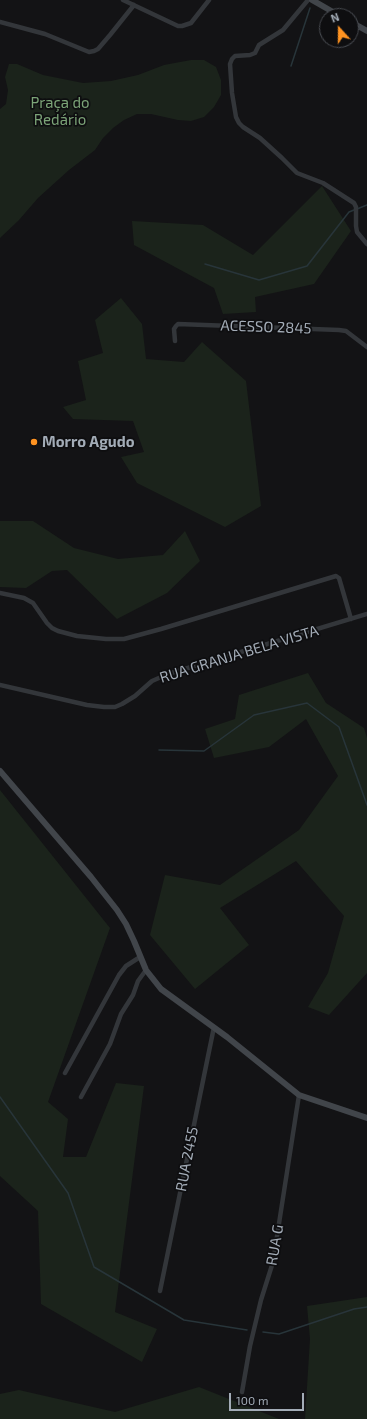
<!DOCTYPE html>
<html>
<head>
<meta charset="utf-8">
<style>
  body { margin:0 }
  #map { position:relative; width:367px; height:1419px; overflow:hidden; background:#131315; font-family:"Exo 2",sans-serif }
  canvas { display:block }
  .north { position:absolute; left:319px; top:8px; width:40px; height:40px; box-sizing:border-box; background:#0e0e10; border:1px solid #4a4d53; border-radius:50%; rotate:339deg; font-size:11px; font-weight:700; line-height:16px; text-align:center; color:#a3acb7 }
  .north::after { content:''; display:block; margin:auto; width:14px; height:18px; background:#ff9321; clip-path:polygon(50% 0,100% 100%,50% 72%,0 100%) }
  .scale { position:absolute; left:229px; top:1393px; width:75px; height:18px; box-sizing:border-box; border:2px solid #a3acb7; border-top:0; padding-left:5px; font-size:12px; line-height:14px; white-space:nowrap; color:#a3acb7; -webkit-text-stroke:3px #0e0e10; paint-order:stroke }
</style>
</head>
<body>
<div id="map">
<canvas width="367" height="1419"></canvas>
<div class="north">N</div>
<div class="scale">100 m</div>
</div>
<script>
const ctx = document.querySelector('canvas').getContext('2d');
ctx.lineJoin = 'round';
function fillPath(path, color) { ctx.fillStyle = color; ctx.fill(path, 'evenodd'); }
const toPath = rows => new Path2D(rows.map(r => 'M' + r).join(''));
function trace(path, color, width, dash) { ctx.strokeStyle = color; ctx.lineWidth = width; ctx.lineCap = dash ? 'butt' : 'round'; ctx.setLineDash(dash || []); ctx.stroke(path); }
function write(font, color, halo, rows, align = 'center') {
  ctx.font = font + ' "Exo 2",sans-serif'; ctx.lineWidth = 3.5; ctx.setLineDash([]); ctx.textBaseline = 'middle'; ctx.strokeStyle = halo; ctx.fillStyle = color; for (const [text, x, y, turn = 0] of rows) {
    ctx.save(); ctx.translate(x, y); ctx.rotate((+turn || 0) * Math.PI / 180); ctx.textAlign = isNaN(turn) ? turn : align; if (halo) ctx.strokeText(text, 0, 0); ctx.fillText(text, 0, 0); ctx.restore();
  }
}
fillPath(toPath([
  [191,60,204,60,216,67,221,80,221,95,214,107,204,117,191,121,178,120,151,114,137,114,124,120,113,128,103,138,95,150,69,170,38,198,19,220,0,238,0,109,6,104,8,90,5,77,9,64,17,64,43,75,83,83,111,81,138,75,164,65],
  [322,186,351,231,314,284,255,297,256,312,223,314,214,288,134,245,132,221,203,225,253,255],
  [121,298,142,324,146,359,184,362,202,342,246,381,261,506,225,527,137,483,121,457,144,452,133,421,73,419,63,407,86,400,78,361,103,353,95,320],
  [0,521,33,521,74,548,118,559,163,555,185,531,200,561,167,593,117,619,67,570,52,571,26,588,0,587],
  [308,673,326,703,364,728,367,738,367,973,329,1015,308,1007,328,973,344,916,296,861,220,908,249,945,195,989,150,935,165,875,220,885,299,830,338,776,306,719,269,747,214,758,205,729,235,719,239,695],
  [0,790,110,928,48,1102,68,1119,63,1157,86,1157,116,1083,144,1086,115,1312,157,1329,142,1362,41,1304,38,1211,0,1176],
  [367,1297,367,1419,305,1419,310,1339,307,1306],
  [199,1387,279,1419,0,1419,0,1394,19,1390,115,1412]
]), '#1b231b');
trace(toPath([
  [291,66,310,8],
  [357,209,367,205],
  [205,264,259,280,307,266,349,212,354,210],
  [159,750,204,751,254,715,307,703,339,727,367,805],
  [0,1097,68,1193,94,1267,184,1320,247,1330],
  [263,1332,279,1334,354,1309,367,1307]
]), '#28353a', 1.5);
trace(toPath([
  [123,0,178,26,182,26,191,23,209,0],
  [308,0,283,30,259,45,255,53,250,55,235,56,232,59,230,64,232,93,236,117,239,123,243,127,260,138,282,158,297,173,323,183,354,203,356,207,356,226,357,232,367,244],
  [0,22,45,34,89,52,94,51,98,49,110,35,134,5],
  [175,341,174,329,176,326,178,324,339,330,346,331,367,347],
  [0,593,24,598,33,603,47,623,52,628,58,631,77,636,106,639,124,639,161,629,336,576,339,578,351,619],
  [0,685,87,705,104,707,115,707,122,704,135,696,152,681,168,674,367,614],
  [65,1073,119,975,126,966,140,957],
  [81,1097,110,1044,121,1014,133,995,138,981,146,970],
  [160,1291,214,1027],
  [242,1392,250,1346,261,1300,273,1262,299,1095]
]), '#33363a', 4.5);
trace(toPath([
  [312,0,340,16],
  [351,22,367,31],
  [0,771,91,877,117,910,126,924,134,941,146,970,161,989,227,1037,299,1095,367,1118]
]), '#41454a', 6);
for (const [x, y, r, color] of [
  [34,442,4,"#ff9321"]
]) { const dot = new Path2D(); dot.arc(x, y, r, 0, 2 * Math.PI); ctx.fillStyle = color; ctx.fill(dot); trace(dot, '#0e0e10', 1.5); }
write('15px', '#7ca478', '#0e0e10', [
  ["Praça do",60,103],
  ["Redário",60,120]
]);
write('15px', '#a3acb7', '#0e0e10', [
  ["ACESSO 2845",266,327,2],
  ["RUA GRANJA BELA VISTA",239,654,-17],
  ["RUA 2455",187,1159,-79],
  ["RUA G",275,1245,-80]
]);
write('bold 15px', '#a3acb7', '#0e0e10', [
  ["Morro Agudo",42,442]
], 'left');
</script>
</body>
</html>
